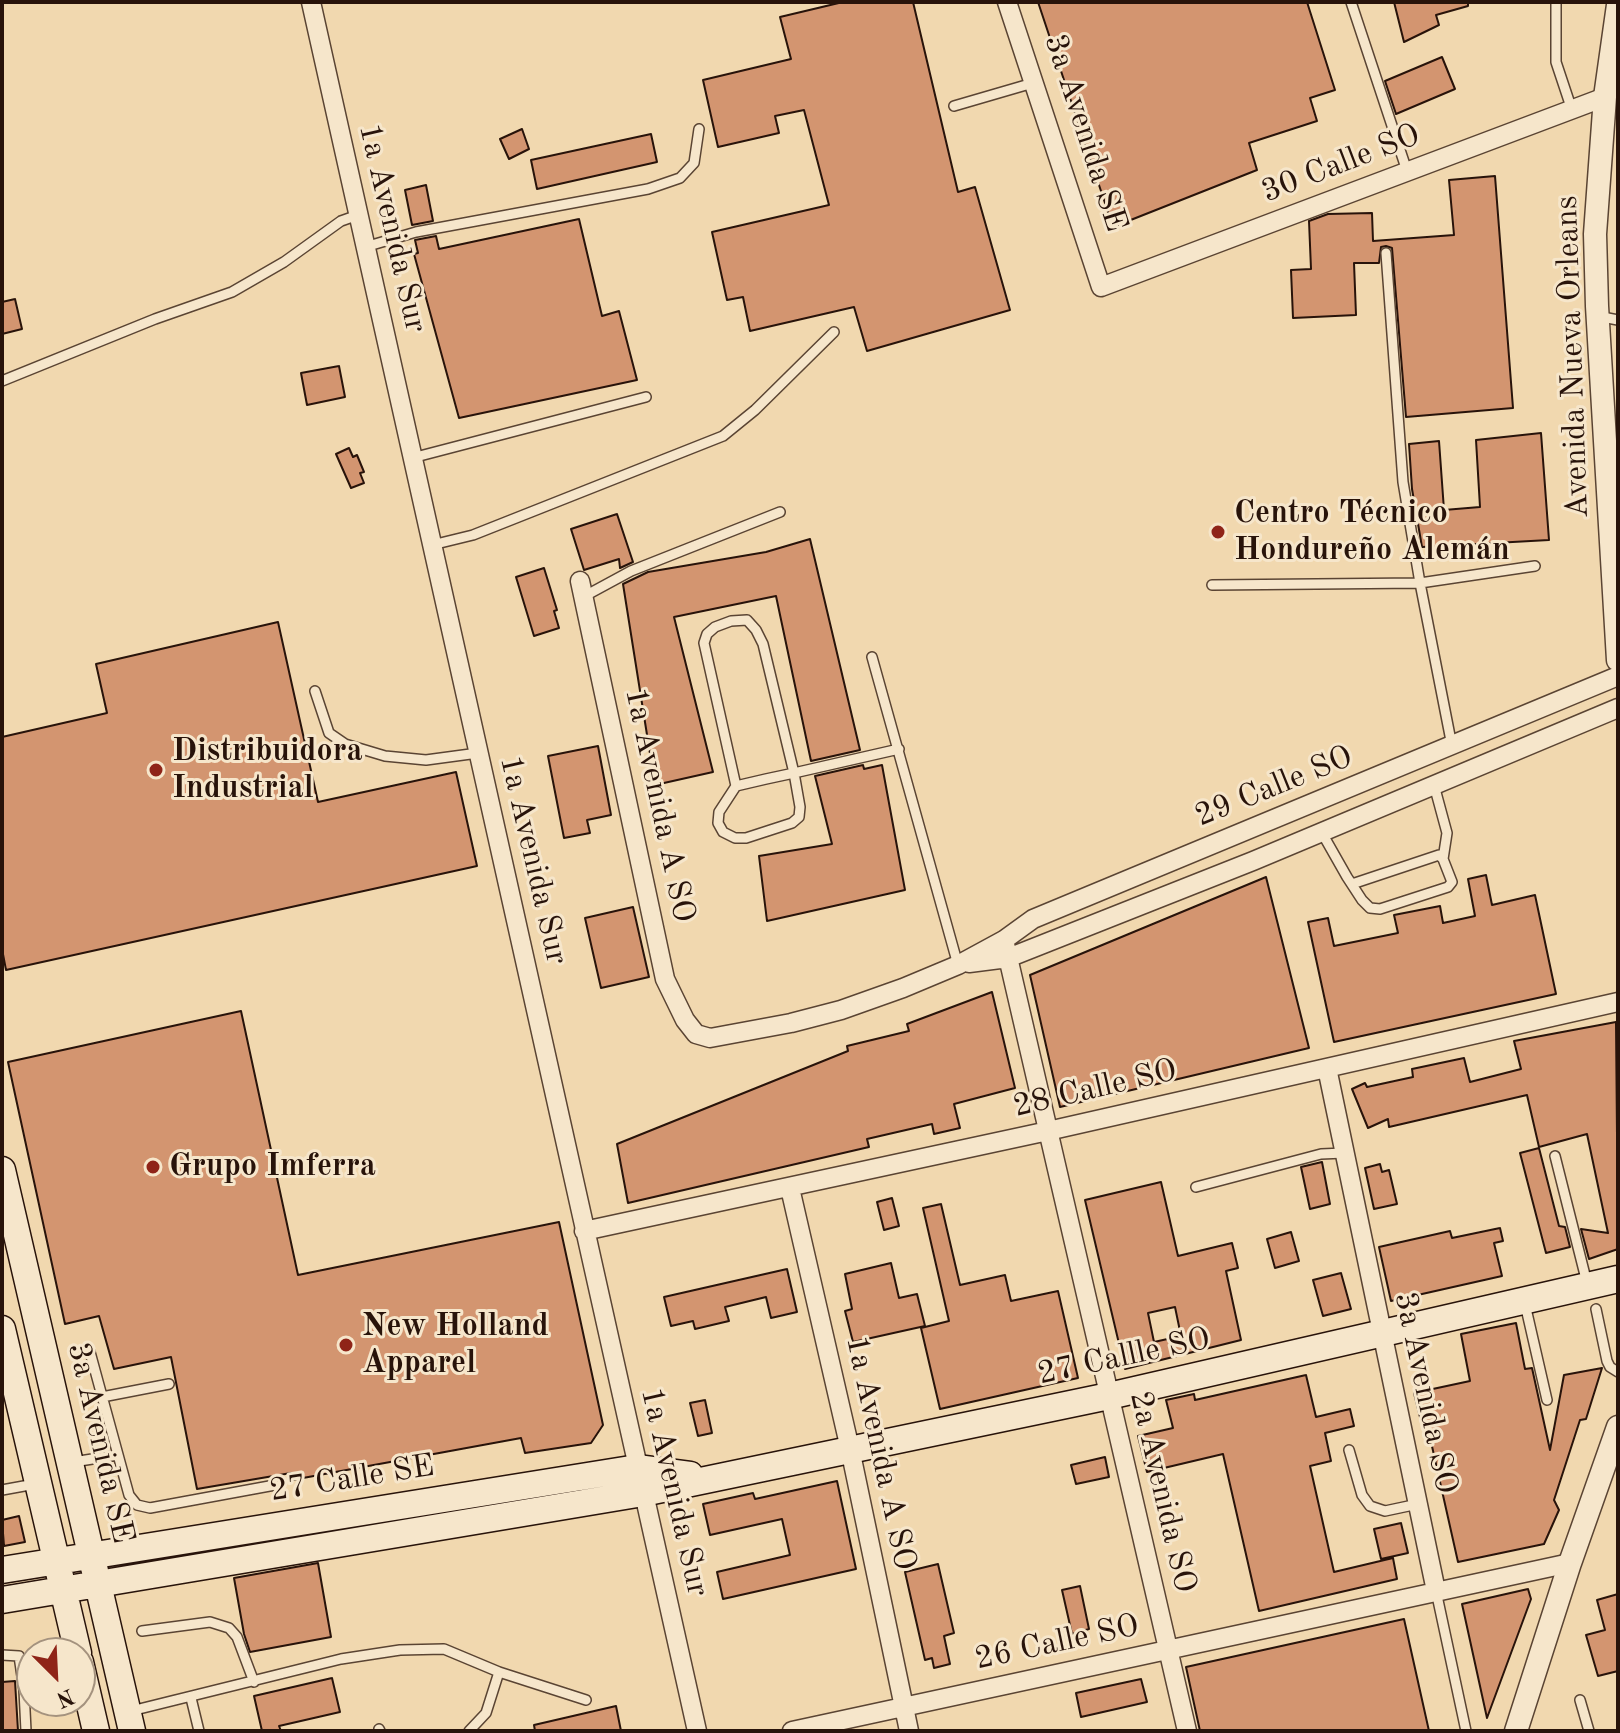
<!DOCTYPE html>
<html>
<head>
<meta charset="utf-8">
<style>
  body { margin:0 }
  #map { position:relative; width:1620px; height:1733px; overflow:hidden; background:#f1d8af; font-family:"Old Standard TT",serif }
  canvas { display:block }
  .frame { position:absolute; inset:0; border:4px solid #28130a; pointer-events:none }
  .north { position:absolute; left:16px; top:1637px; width:80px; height:80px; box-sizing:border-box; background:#f6e6cb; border:2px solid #a4927e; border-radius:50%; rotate:156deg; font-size:22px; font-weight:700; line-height:32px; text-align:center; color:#28130a }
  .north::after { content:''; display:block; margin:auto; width:28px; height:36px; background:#8f2418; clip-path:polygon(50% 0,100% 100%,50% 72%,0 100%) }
</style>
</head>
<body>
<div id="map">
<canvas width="1620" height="1733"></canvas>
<div class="frame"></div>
<div class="north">N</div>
</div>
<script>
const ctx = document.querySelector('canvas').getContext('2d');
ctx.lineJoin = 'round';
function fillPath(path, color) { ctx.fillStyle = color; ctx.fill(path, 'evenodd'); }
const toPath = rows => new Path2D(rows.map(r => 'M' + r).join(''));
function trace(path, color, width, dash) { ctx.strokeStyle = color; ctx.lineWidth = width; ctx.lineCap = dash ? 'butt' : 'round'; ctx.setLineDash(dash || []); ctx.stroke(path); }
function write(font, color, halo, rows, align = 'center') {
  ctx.font = font + ' "Old Standard TT",serif'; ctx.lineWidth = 6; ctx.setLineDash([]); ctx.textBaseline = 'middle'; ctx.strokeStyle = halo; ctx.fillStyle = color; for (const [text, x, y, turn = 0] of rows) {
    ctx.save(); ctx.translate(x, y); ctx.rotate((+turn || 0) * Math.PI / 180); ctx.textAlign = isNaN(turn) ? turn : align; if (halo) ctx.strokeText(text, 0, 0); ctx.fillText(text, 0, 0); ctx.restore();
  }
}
const building = toPath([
  [843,2,913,2,958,192,975,187,1010,310,867,351,854,307,750,331,743,297,727,300,712,232,829,205,804,110,775,116,779,133,718,147,703,80,791,59,780,17,843,2],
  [1038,2,1307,2,1335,90,1310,98,1317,121,1249,143,1257,170,1113,227,1038,2],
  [1394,2,1468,2,1468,6,1436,15,1439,25,1404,42,1394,2],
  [1442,57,1455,89,1396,114,1385,81,1442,57],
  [522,129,529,149,509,159,500,139,522,129],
  [651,134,657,162,537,189,531,160,651,134],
  [1495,176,1513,408,1406,417,1392,248,1386,246,1381,247,1379,263,1354,263,1356,315,1293,318,1291,270,1311,269,1309,221,1328,214,1372,213,1373,241,1454,235,1449,180,1495,176],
  [426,185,433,221,412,225,405,190,426,185],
  [579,219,602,316,619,311,637,380,459,418,414,254,418,253,415,240,436,236,439,249,579,219],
  [15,299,22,329,2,334,2,302,15,299],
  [339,366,345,397,307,405,301,373,339,366],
  [1541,433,1549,540,1422,547,1412,489,1409,444,1439,441,1444,510,1480,507,1476,440,1541,433],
  [349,448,353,457,357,455,364,472,360,473,364,483,351,488,336,454,349,448],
  [617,514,633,562,620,568,619,559,584,570,571,529,617,514],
  [810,539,860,750,811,761,776,596,674,617,713,772,655,785,623,584,648,572,766,552,810,539],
  [544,568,557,610,554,611,559,628,534,636,516,577,544,568],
  [278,622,318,802,456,772,477,866,6,970,2,949,2,737,107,713,96,664,278,622],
  [598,746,611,815,587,820,590,833,564,838,548,756,598,746],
  [863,765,864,769,882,765,905,890,767,921,759,856,832,844,815,776,863,765],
  [1486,875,1492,905,1535,895,1556,994,1334,1042,1308,922,1328,918,1334,946,1398,933,1394,915,1440,906,1443,923,1475,916,1468,879,1486,875],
  [1266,877,1309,1048,1060,1107,1030,975,1266,877],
  [633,907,649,977,601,988,585,918,633,907],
  [992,992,1015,1088,954,1104,960,1128,934,1134,932,1124,867,1139,869,1147,628,1203,617,1144,848,1051,847,1046,909,1031,907,1024,992,992],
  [241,1011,298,1275,559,1222,603,1425,591,1443,525,1453,521,1438,292,1480,291,1473,197,1489,171,1357,114,1369,99,1316,65,1324,8,1062,241,1011],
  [1616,1022,1618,1249,1589,1259,1581,1229,1608,1233,1587,1134,1539,1147,1527,1095,1389,1127,1388,1119,1368,1128,1352,1089,1365,1083,1367,1087,1413,1077,1412,1069,1464,1058,1470,1082,1521,1069,1514,1041,1616,1022],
  [1539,1148,1559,1226,1565,1227,1570,1247,1546,1253,1520,1153,1539,1148],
  [1322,1162,1330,1204,1310,1209,1301,1167,1322,1162],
  [1380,1164,1382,1172,1389,1170,1397,1204,1374,1209,1365,1168,1380,1164],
  [1161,1182,1178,1256,1232,1243,1238,1268,1226,1271,1241,1340,1125,1369,1085,1200,1161,1182],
  [1175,1307,1181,1336,1154,1342,1148,1313,1175,1307],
  [892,1198,899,1226,884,1230,877,1202,892,1198],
  [941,1204,960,1285,1005,1275,1011,1301,1058,1291,1078,1378,940,1409,921,1328,949,1321,923,1208,941,1204],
  [1500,1228,1503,1241,1494,1243,1502,1276,1391,1301,1379,1247,1450,1231,1452,1238,1500,1228],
  [1291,1232,1299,1261,1275,1268,1267,1239,1291,1232],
  [891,1263,899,1298,917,1294,925,1326,853,1342,845,1311,852,1309,845,1274,891,1263],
  [787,1269,797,1312,771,1318,766,1297,725,1307,729,1321,695,1329,693,1321,671,1326,664,1297,787,1269],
  [1341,1273,1351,1309,1323,1316,1313,1280,1341,1273],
  [1516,1323,1525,1369,1532,1368,1550,1450,1564,1375,1602,1368,1586,1419,1580,1420,1554,1500,1559,1510,1544,1544,1458,1562,1427,1424,1422,1425,1414,1393,1470,1381,1461,1334,1516,1323],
  [1306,1375,1316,1417,1350,1409,1354,1426,1325,1433,1331,1461,1310,1466,1334,1572,1393,1558,1397,1579,1259,1611,1223,1454,1147,1472,1138,1436,1173,1428,1166,1400,1194,1394,1195,1400,1306,1375],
  [705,1400,712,1433,698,1436,690,1403,705,1400],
  [1105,1457,1109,1477,1076,1484,1071,1465,1105,1457],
  [837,1481,856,1569,723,1599,717,1572,790,1555,782,1519,710,1535,703,1504,753,1493,755,1499,837,1481],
  [19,1516,25,1542,4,1546,2,1520,19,1516],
  [1401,1523,1408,1553,1381,1559,1374,1529,1401,1523],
  [318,1563,331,1637,250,1652,244,1634,234,1578,318,1563],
  [938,1564,954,1633,944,1636,950,1664,934,1668,932,1658,925,1660,905,1572,938,1564],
  [1080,1586,1089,1629,1072,1634,1062,1590,1080,1586],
  [1528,1589,1531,1599,1487,1718,1462,1604,1528,1589],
  [1618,1594,1618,1671,1598,1676,1586,1635,1605,1630,1597,1600,1618,1594],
  [1404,1619,1429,1731,1200,1731,1186,1667,1404,1619],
  [332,1678,340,1712,279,1726,281,1731,262,1731,254,1696,332,1678],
  [1141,1679,1147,1702,1081,1717,1076,1693,1141,1679],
  [15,1681,18,1731,2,1731,2,1682,15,1681],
  [616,1706,621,1731,535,1731,534,1725,616,1706]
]);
fillPath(building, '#d39570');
trace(building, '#28130a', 2);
const service = toPath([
  [1351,2,1407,171],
  [1556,2,1556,62,1572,110],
  [954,106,1033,83],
  [365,247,416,232,648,189,680,178,694,163,699,129],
  [1597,316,1618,320],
  [2,381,155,319,232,292,284,262,341,221,358,215],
  [412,458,646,397],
  [432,545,473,535,723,436,755,410,834,332],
  [1212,585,1420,583,1403,482,1386,253],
  [583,597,631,571,780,512],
  [872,657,958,965],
  [315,691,329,733,345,744,385,756,426,760,478,753],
  [1452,746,1420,583,1535,566],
  [1434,785,1447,833,1443,859],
  [736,786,704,643,707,634,715,627,731,621,747,620,756,630,763,644,794,773,800,807,799,817,792,823,746,838,735,838,723,832,718,823,719,812,736,786,766,779,794,773,899,749],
  [1322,833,1347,877,1362,900,1370,908,1380,909,1448,887,1452,882,1443,859,1439,855,1352,884],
  [1555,1156,1587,1283],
  [1196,1187,1321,1154,1344,1153],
  [1525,1304,1547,1400],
  [1596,1309,1607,1361,1610,1367,1618,1372],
  [90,1352,129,1495,137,1505,150,1508,275,1485],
  [102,1397,169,1384],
  [1349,1450,1362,1495,1370,1506,1385,1511,1418,1504],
  [73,1462,118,1455],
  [2,1490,35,1484],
  [1436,1591,1466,1731],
  [142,1631,210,1622,229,1628,237,1637,254,1682],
  [2,1655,19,1656,24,1690,32,1690],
  [24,1690,26,1731],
  [191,1698,199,1731],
  [1580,1700,1589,1731],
  [131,1711,341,1659,400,1650,444,1649,499,1672,586,1700],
  [379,1729,380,1731],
  [469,1731,486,1713,499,1672]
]);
const minor = toPath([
  [311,2,697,1731],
  [1007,2,1101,287,1605,97],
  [580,581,665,979,685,1020,696,1034,710,1038,791,1023,841,1010,903,988,958,965,1004,940,1033,919,1618,676],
  [1004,940,1187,1731],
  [969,963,1008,958,1253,861,1618,708],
  [1327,1068,1436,1591],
  [790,1188,850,1449,909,1731],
  [584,1231,1048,1131,1618,1002],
  [792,1731,1570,1563]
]);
const tertiary = toPath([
  [1618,5,1605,97,1595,234,1597,306,1618,660],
  [1516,1731,1570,1563,1618,1427]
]);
const secondary = toPath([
  [2,1170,132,1731],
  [2,1329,78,1653],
  [2,1570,637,1468,690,1475],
  [2,1600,643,1493,1109,1396,1618,1279],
  [80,1662,96,1731]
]);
trace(service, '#5a4433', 12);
trace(minor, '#5a4433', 21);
trace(tertiary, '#5a4433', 25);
trace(secondary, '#28130a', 29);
trace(service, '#f6e6cb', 9);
trace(minor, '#f6e6cb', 18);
trace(tertiary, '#f6e6cb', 22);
trace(secondary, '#f6e6cb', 26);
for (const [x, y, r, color] of [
  [1218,532,8,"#8f2418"],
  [156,770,8,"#8f2418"],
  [153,1167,8,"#8f2418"],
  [346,1345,8,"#8f2418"]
]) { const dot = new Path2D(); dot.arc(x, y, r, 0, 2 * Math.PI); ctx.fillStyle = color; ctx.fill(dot); trace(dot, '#f6e6cb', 3); }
write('32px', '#28130a', '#f6e6cb', [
  ["3a Avenida SE",1085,133,72],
  ["30 Calle SO",1341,164,-21],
  ["1a Avenida Sur",392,228,77],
  ["Avenida Nueva Orleans",1573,357,-92],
  ["29 Calle SO",1274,787,-22],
  ["1a Avenida A SO",659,805,78],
  ["1a Avenida Sur",533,860,77],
  ["28 Calle SO",1095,1089,-13],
  ["27 Callle SO",1124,1357,-12],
  ["3a Avenida SO",1425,1393,78],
  ["3a Avenida SE",100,1443,77],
  ["1a Avenida A SO",880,1453,78],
  ["27 Calle SE",352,1479,-9],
  ["1a Avenida Sur",674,1492,77],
  ["2a Avenida SO",1162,1492,77],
  ["26 Calle SO",1057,1643,-12]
]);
write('bold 32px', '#28130a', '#f6e6cb', [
  ["Centro Técnico",1234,514],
  ["Hondureño Alemán",1234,551],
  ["Distribuidora",172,752],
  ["Industrial",172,789],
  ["Grupo Imferra",169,1167],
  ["New Holland",362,1327],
  ["Apparel",362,1364]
], 'left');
</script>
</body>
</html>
